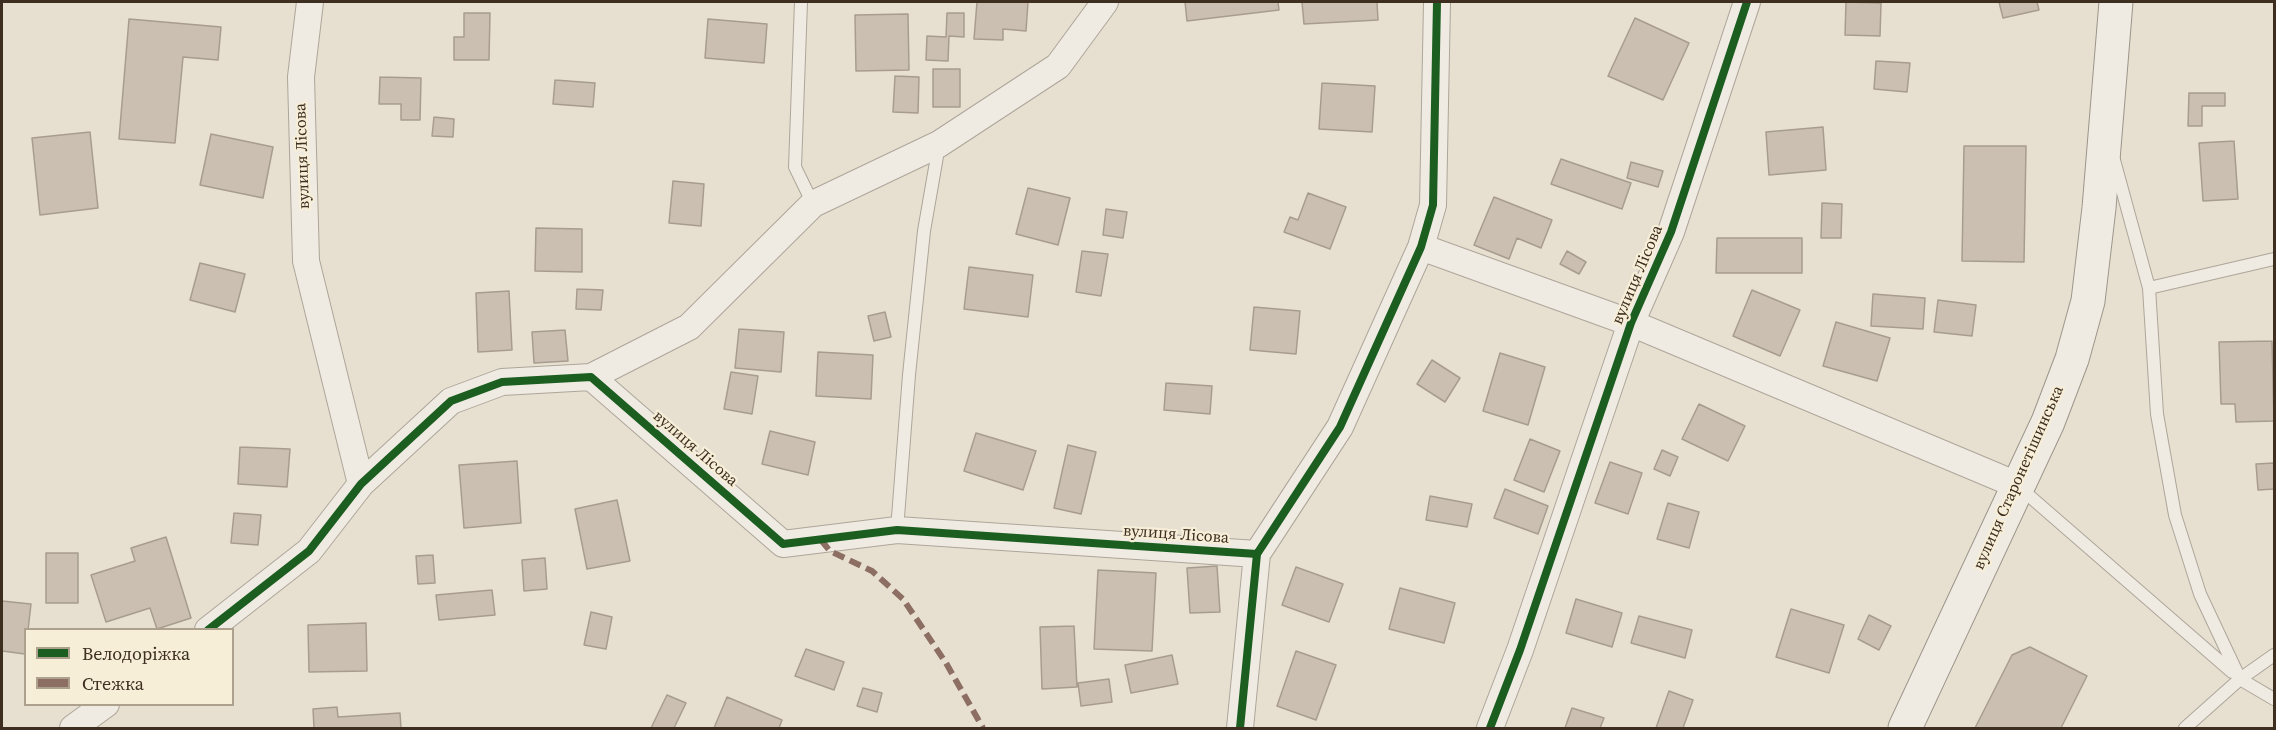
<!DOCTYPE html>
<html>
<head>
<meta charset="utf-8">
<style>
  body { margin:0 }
  #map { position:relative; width:2276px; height:730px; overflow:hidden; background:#e7e0d1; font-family:"Source Serif 4",serif }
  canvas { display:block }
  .frame { position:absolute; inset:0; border:3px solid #3d2e20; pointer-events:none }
  .legend { position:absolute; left:24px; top:628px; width:210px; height:78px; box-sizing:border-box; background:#f7eed8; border:2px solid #ada18e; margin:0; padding:8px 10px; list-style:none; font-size:18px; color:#3d2e20 }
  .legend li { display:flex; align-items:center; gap:12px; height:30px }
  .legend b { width:30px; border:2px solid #ada18e }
</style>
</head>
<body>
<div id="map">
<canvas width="2276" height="730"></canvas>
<div class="frame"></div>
<ul class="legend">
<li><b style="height:8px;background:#1b5e20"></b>Велодоріжка</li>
<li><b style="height:8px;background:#8d6e63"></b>Стежка</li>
</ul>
</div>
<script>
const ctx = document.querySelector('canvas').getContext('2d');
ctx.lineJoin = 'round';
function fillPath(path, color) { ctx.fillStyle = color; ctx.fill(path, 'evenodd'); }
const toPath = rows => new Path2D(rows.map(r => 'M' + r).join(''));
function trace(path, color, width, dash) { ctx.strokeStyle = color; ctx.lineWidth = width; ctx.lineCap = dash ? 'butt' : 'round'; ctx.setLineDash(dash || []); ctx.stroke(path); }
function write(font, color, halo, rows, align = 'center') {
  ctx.font = font + ' "Source Serif 4",serif'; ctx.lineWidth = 4.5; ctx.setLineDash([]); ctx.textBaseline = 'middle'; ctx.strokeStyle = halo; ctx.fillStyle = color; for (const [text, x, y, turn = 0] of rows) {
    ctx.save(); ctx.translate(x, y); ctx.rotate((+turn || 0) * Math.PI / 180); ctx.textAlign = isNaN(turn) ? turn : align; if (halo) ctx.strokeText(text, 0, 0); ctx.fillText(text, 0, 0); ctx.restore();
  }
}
const building = toPath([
  [977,2,1028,2,1026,31,1003,29,1003,40,974,39,977,2],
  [1185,2,1278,2,1279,10,1187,21,1185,2],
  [1302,2,1377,2,1378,20,1304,24,1302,2],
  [1846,2,1881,3,1880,36,1845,35,1846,2],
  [1999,2,2037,2,2039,10,2003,18,1999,2],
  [464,13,490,13,489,60,454,60,454,37,464,37,464,13],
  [947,13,964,13,964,37,949,36,948,61,926,60,927,36,946,37,947,13],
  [908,14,909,70,856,71,855,15,908,14],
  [1635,18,1689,43,1663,100,1608,76,1635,18],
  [129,19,221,27,218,60,183,57,175,143,119,139,129,19],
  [708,19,767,24,764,63,705,58,708,19],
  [1876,61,1910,63,1907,92,1874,89,1876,61],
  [933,69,960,69,960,107,933,107,933,69],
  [895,76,919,77,918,113,893,112,895,76],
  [380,77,421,78,420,120,401,120,401,104,379,104,380,77],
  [555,80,595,83,593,107,553,104,555,80],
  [1322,83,1375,86,1372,132,1319,129,1322,83],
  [2189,93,2225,93,2225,106,2202,106,2202,126,2188,126,2189,93],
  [434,117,454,119,453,137,432,136,434,117],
  [1823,127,1826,170,1769,175,1766,132,1823,127],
  [90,132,98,208,40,215,32,138,90,132],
  [211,134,273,147,263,198,200,185,211,134],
  [2234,141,2238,199,2203,201,2199,143,2234,141],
  [1964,146,2026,146,2024,262,1962,261,1964,146],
  [1561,159,1631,183,1622,209,1551,184,1561,159],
  [1631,162,1663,171,1658,187,1627,178,1631,162],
  [673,181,704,184,701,226,669,223,673,181],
  [1028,188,1070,198,1058,245,1016,234,1028,188],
  [1308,193,1346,207,1330,249,1284,232,1290,217,1298,220,1308,193],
  [1494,197,1552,220,1541,248,1517,238,1509,259,1474,245,1494,197],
  [1822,203,1842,204,1841,238,1821,238,1822,203],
  [1106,209,1127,212,1123,238,1103,235,1106,209],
  [536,228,582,229,582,272,535,271,536,228],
  [1717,238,1802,238,1802,273,1716,273,1717,238],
  [1082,251,1108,254,1101,296,1076,292,1082,251],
  [1567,251,1586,262,1579,274,1560,264,1567,251],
  [200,263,245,274,235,312,190,300,200,263],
  [969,267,1033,275,1028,317,964,309,969,267],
  [577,289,603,290,601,310,576,309,577,289],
  [1752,290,1800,310,1780,356,1733,336,1752,290],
  [509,291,512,350,478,352,476,293,509,291],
  [1873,294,1925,298,1923,329,1871,326,1873,294],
  [1938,300,1976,305,1972,336,1934,332,1938,300],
  [1254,307,1300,311,1296,354,1250,350,1254,307],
  [885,312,891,337,874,341,868,316,885,312],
  [1836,322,1890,338,1877,381,1823,366,1836,322],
  [739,329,784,332,781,372,735,368,739,329],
  [565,330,568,361,534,363,532,332,565,330],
  [2272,341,2274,421,2236,422,2235,404,2221,404,2219,342,2272,341],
  [818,352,873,355,871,399,816,396,818,352],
  [1500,353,1545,367,1528,425,1483,411,1500,353],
  [1432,360,1460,378,1445,402,1417,384,1432,360],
  [731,372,758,376,752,414,724,409,731,372],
  [1166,383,1212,386,1210,414,1164,410,1166,383],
  [1699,404,1745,426,1728,461,1682,439,1699,404],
  [770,431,815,442,808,475,762,464,770,431],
  [976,433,1036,451,1023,490,964,471,976,433],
  [1530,439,1560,451,1544,492,1514,480,1530,439],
  [1068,445,1096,452,1081,514,1054,508,1068,445],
  [240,447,290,449,287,487,238,484,240,447],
  [1662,450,1678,457,1670,476,1654,469,1662,450],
  [517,461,521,523,464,528,459,465,517,461],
  [1610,462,1642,473,1628,514,1595,503,1610,462],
  [2274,463,2274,489,2258,490,2256,464,2274,463],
  [1505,489,1548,506,1538,534,1494,518,1505,489],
  [1430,496,1472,504,1467,527,1426,520,1430,496],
  [617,500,630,561,587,569,575,509,617,500],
  [1668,503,1699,512,1689,548,1657,539,1668,503],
  [234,513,261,515,258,545,231,543,234,513],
  [166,537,191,618,157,629,150,608,106,622,91,575,135,561,131,548,166,537],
  [46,553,78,553,78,603,46,603,46,553],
  [433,555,435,583,418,584,416,556,433,555],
  [545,558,547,589,524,591,522,560,545,558],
  [1217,566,1220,612,1190,613,1187,568,1217,566],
  [1296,567,1343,584,1329,622,1282,605,1296,567],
  [1098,570,1156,573,1152,651,1094,649,1098,570],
  [1400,588,1455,603,1444,643,1389,629,1400,588],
  [492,590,495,615,439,620,436,595,492,590],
  [1576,599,1622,613,1612,647,1566,633,1576,599],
  [2,601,31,604,28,630,26,630,25,654,2,651,2,601],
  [1791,609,1844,625,1829,673,1776,657,1791,609],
  [591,612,612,617,606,649,584,645,591,612],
  [1869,615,1891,626,1879,650,1858,639,1869,615],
  [1639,616,1692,630,1685,658,1631,643,1639,616],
  [366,623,367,671,309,672,308,625,366,623],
  [1074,626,1077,687,1042,689,1040,627,1074,626],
  [2030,647,2087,676,2061,728,1975,728,2012,655,2030,647],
  [806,649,844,662,834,690,795,676,806,649],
  [1296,651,1336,665,1316,720,1277,706,1296,651],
  [1172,655,1178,684,1131,693,1125,665,1172,655],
  [1109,679,1112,702,1081,706,1078,683,1109,679],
  [863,688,882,693,877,712,857,706,863,688],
  [1669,691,1693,700,1683,728,1656,728,1669,691],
  [667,695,686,703,674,728,651,728,667,695],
  [727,697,782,720,779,728,714,728,727,697],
  [337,707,338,717,400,713,401,728,314,728,313,709,337,707],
  [1572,708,1604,718,1600,728,1565,728,1572,708]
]);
fillPath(building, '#cbbfb2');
trace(building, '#a89c90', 1.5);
const lane = toPath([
  [801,2,795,167,813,204],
  [2114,160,2149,288,2157,414,2175,515,2200,594,2240,679],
  [2149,288,2274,259],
  [2019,487,2232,672],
  [897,530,909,375,924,231,939,145],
  [2240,679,2274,655],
  [2185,728,2240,679,2274,699]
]);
const street = toPath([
  [310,2,301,77,306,261,361,484],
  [1421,247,1631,323,2017,485],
  [591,377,689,327,813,204,939,144,1058,66,1105,2],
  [208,630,309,551,361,484,451,401,502,382,591,377,783,544,897,530,1257,554],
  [73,728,106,704],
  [1240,728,1257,554,1340,427,1421,247,1433,205,1437,2],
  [1490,728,1520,650,1631,323,1671,232,1747,2]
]);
const secondary = toPath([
  [1905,728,2048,422,2072,359,2088,301,2099,208,2116,2]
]);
trace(lane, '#ada599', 14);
trace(street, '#ada599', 28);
trace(secondary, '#9c958a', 35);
trace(lane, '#efebe3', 12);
trace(street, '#efebe3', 26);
trace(secondary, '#efebe3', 33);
trace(toPath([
  [821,540,830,551,872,571,903,599,946,663,983,728]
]), '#8d6e63', 6, [12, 6]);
trace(toPath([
  [208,630,309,551,361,484,451,401,502,382,591,377,783,544,897,530,1257,554],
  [1240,728,1257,554,1340,427,1421,247,1433,205,1437,2],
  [1490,728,1520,650,1631,323,1671,232,1747,2]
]), '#1b5e20', 8);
write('16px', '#3d2e20', '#f7eed8', [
  ["вулиця Лісова",303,156,-92],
  ["вулиця Лісова",1638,275,-67],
  ["вулиця Лісова",695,449,41],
  ["вулиця Старонетішинська",2019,478,-66],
  ["вулиця Лісова",1176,535,4]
]);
</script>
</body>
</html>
